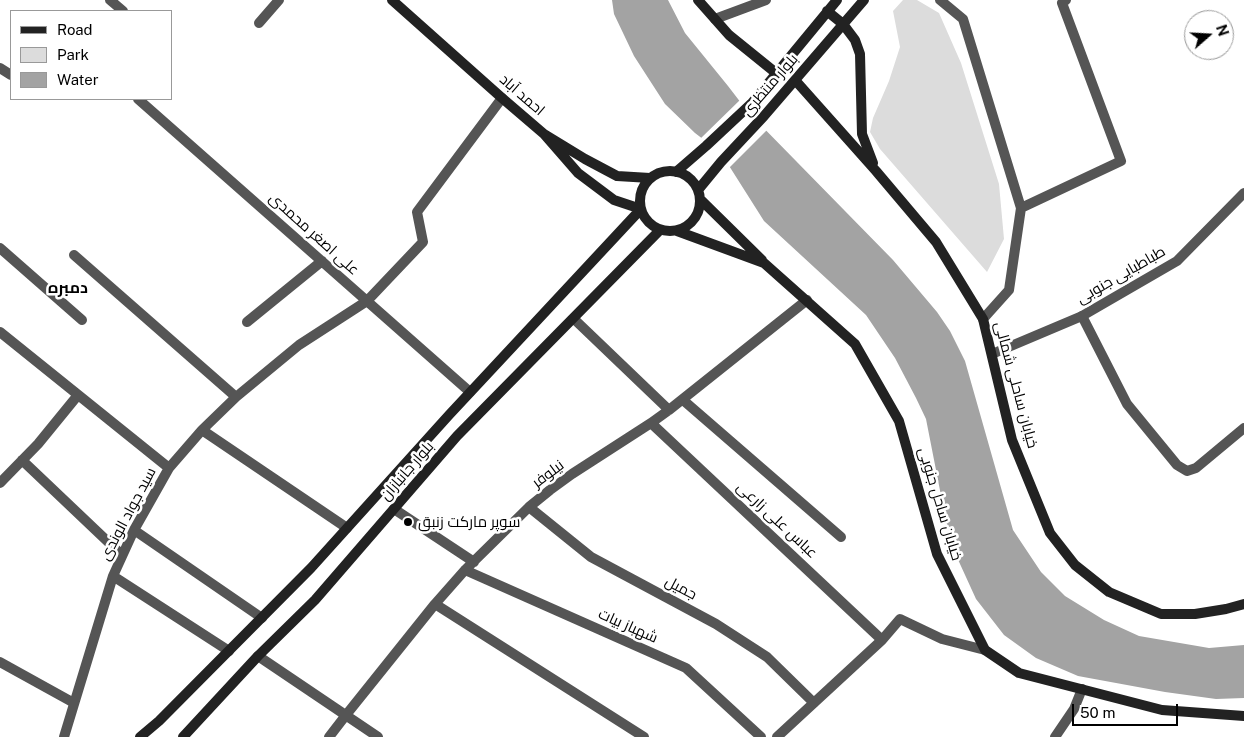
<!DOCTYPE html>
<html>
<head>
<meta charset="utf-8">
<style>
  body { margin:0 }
  #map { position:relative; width:1244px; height:737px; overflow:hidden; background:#fff; font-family:"Public Sans",sans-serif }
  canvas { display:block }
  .legend { position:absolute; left:10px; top:10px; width:162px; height:90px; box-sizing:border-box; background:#fff; border:1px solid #999; margin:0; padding:6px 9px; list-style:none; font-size:15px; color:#000 }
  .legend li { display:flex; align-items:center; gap:10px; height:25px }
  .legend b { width:25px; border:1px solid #999 }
  .north { position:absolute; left:1184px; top:10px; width:50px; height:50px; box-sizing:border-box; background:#fff; border:1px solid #999; border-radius:50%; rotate:71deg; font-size:14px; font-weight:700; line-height:20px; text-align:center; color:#000 }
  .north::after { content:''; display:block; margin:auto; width:18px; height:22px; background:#000; clip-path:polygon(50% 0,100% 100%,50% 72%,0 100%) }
  .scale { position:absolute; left:1072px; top:704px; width:106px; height:22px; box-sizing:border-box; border:2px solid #000; border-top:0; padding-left:6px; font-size:15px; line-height:18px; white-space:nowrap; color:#000; -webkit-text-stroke:4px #fff; paint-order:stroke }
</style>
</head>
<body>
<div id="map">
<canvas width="1244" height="737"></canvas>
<ul class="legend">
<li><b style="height:6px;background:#222"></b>Road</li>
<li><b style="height:14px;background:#dcdcdc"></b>Park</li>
<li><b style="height:14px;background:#a3a3a3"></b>Water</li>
</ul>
<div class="north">N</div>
<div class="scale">50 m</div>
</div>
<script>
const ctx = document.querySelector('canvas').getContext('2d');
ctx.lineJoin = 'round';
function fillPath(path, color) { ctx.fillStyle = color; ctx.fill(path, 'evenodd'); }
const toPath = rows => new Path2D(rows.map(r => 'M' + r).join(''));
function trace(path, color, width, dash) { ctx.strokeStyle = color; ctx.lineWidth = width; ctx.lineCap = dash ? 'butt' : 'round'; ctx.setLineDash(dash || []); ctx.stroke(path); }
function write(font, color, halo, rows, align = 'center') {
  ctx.font = font + ' "Public Sans",Cairo,sans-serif'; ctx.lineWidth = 5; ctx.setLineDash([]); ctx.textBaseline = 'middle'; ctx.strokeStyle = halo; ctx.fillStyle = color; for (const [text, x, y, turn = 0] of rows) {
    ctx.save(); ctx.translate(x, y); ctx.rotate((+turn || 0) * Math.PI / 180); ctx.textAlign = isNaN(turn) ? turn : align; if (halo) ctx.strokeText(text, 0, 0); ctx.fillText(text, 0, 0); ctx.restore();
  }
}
fillPath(toPath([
  [903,0,917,0,939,13,961,63,999,184,1004,239,987,272,880,149,870,132,873,118,889,81,900,47,893,11]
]), '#dcdcdc');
fillPath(toPath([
  [612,0,668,0,685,33,728,86,748,112,893,260,937,312,950,331,965,361,1013,530,1041,572,1065,596,1104,620,1139,636,1209,648,1244,645,1244,698,1216,699,1165,692,1078,676,1036,658,1004,635,976,599,955,553,946,521,926,419,916,398,895,358,866,315,764,221,726,161,712,146,695,133,665,104,634,56,614,14]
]), '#a3a3a3');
fillPath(toPath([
  [741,99,756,119,768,129,728,169,710,148,700,139]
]), '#fff');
trace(toPath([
  [110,0,123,11],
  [940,0,963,19,1021,208,1009,290,983,319],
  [715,19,766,0],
  [259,23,279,0],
  [0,68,11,75],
  [138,99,470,392],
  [1021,208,1121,161,1062,3,1066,0],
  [0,248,82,320],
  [74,255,236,397],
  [1082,316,1127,404,1177,465,1187,471,1196,468,1244,428],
  [574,319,669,410],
  [247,322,322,261],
  [0,332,169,468],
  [683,400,841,537],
  [651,423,882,640],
  [202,430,347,528],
  [22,460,122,555],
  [0,483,38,444,78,395],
  [529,507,591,557,716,624,767,657,814,703],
  [394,509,474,562],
  [134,530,262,618],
  [465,570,686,668,761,737],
  [113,576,229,651],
  [435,604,644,737],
  [258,656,378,737],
  [0,662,74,703],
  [64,737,113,576,134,530,169,468,202,430,236,397,299,345,367,301,423,242,417,212,502,98],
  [329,737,346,715,435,604,465,570,529,507,550,490,572,474,651,423,669,410,807,300],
  [777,737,882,640,900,619,942,639,985,650],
  [1055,737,1074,709,1082,689]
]), '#555', 10);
trace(toPath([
  [992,354,1082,316,1177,261,1244,193]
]), '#555', 10);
trace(toPath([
  [392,0,502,98,544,134,585,159,617,176,650,178],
  [698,0,729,35,776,73],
  [827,11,843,24,855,40,860,54,862,134,873,163],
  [795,80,876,171,936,242,983,319,1012,440,1050,533,1075,565,1109,592,1161,614,1195,614,1226,609,1244,604],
  '640 201a30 30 0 1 1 60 0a30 30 0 1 1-60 0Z',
  [676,172,706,146,752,103,837,0],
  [698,190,721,162,764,116,864,0],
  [700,199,762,260],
  [677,231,764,263,855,344,899,421,937,554,985,650,1019,673,1162,710,1244,716],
  [140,737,159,721,311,568,449,415,641,209,614,200,578,173,544,134],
  [183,737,258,656,315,600,457,436,660,230]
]), '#222', 10);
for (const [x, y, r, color] of [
  [408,522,5,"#000"]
]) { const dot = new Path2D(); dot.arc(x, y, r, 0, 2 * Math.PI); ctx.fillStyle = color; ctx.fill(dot); trace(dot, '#fff', 2); }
write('15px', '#000', '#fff', [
  ["بلوار منتظری",770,85,-49],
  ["احمد آباد",522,95,41],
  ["علی اصغر محمدی",314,234,42],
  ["طباطبایی جنوبی",1121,275,-30],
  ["خیابان ساحلی شمالی",1016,385,75],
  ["بلوار جانبازان",407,471,-49],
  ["نیلوفر",548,474,-37],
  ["خیابان ساحل جنوبی",940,504,73],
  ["سید جواد الوندی",128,514,-62],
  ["عباس علی زارعی",777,520,43],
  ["جمیل",681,588,28],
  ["شهباز بیات",628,626,24]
]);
write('15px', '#000', '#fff', [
  ["سوپر مارکت زنبق",418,522]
], 'left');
write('bold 16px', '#000', '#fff', [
  ["دمبره",68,288]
]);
</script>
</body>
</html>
